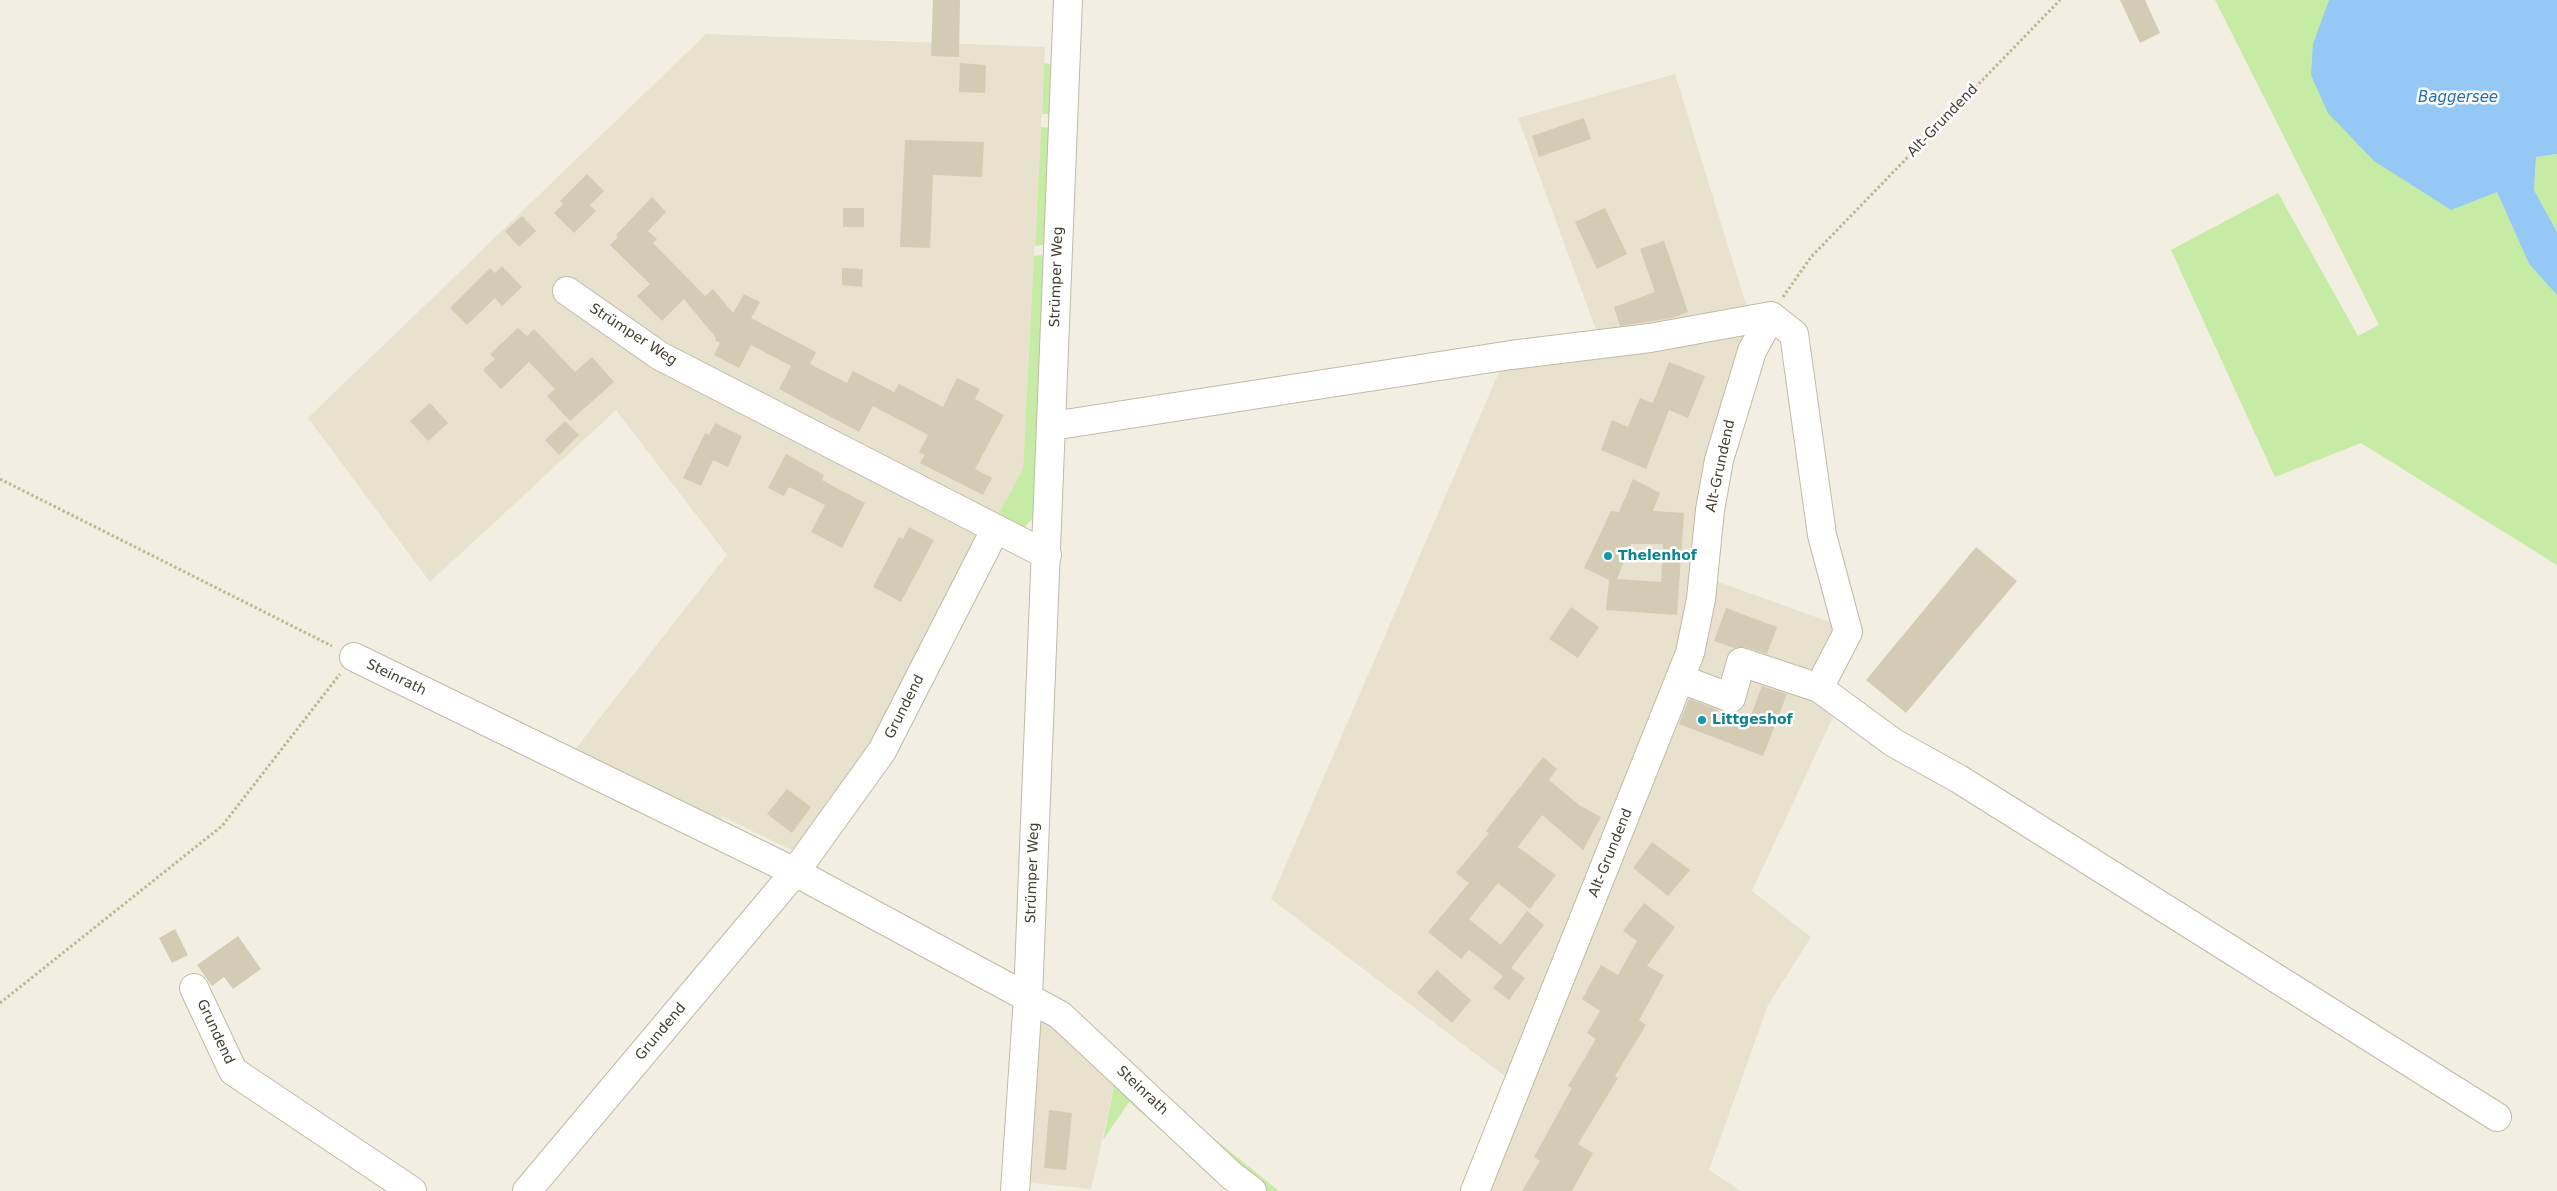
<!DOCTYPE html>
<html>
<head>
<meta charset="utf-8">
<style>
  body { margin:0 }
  canvas { display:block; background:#f2eee1 }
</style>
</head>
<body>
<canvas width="2557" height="1191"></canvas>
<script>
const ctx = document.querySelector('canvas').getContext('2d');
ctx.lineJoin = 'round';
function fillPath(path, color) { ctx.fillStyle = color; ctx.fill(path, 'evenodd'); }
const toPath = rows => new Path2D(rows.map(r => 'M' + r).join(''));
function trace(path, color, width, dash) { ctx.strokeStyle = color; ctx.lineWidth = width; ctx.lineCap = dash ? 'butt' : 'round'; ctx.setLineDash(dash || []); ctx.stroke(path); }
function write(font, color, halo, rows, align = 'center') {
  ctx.font = font + ' "DejaVu Sans",sans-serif'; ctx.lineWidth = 5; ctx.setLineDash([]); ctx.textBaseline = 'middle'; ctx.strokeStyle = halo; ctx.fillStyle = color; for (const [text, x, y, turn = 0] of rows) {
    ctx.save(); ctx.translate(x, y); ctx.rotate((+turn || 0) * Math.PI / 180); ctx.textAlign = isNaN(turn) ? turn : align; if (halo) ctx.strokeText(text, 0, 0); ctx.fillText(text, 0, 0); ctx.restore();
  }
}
fillPath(toPath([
  [706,34,1045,47,1023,469,877,747,799,854,722,816,717,828,570,756,727,555,616,410,430,582,308,418],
  [1675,74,1748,311,1770,336,1722,482,1713,580,1838,625,1833,717,1752,891,1811,937,1768,1005,1709,1170,1741,1191,1462,1191,1510,1080,1271,899,1503,363,1599,338,1518,118],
  [1041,1013,1116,1077,1091,1189,1023,1182]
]), '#e7e1ce');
fillPath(toPath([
  [2215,0,2329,0,2325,16,2497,192,2529,264,2557,295,2557,565,2361,443,2275,477,2171,250,2278,193,2358,336,2379,325],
  [1044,63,1049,64,1057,74,1056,102,1050,114,1042,114],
  [1041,127,1050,128,1049,237,1042,245,1035,246],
  [2557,154,2557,232,2534,190,2536,157],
  [1042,255,1049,270,1040,510,1024,528,994,523,1023,469,1034,256],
  [1120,1063,1279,1191,1264,1191],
  [1116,1077,1232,1191,1129,1102,1103,1140]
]), '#c6eba5');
fillPath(toPath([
  [2329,0,2557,0,2557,154,2536,157,2534,190,2557,232,2557,295,2529,264,2497,192,2451,210,2374,161,2328,113,2311,75,2313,44]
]), '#96c8f5');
fillPath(toPath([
  [933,0,960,0,959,57,931,56],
  [2120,0,2145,0,2160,33,2140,43],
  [960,63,986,65,985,93,959,92],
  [1584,118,1591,139,1539,157,1532,136],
  [905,140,984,142,982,177,933,175,930,248,900,247],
  [587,174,604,191,590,205,596,211,574,233,554,213,563,204,560,201],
  [652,197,666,212,648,231,657,239,653,243,705,296,713,289,733,313,744,294,760,302,751,318,816,352,810,364,847,383,853,371,894,392,899,384,943,407,957,378,980,389,975,399,1004,415,975,469,992,478,983,495,920,463,925,455,919,452,928,435,873,406,859,432,779,389,791,366,751,345,739,368,714,355,720,343,715,340,716,338,684,299,662,321,637,296,650,284,610,245,618,237,616,235],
  [843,208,864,208,864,227,843,227],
  [1605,208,1627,254,1597,269,1575,222],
  [522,216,536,231,519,247,505,231],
  [1664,241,1688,312,1672,318,1620,326,1614,307,1655,292,1640,249],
  [502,266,522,287,502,306,495,298,467,325,450,308,490,268,495,273],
  [842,268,863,269,862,287,842,285],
  [518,328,527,336,534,329,575,372,592,357,614,382,570,421,547,396,555,389,529,362,501,389,483,370,495,359,490,354],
  [1669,362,1705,376,1688,418,1669,410,1646,469,1601,450,1612,420,1628,427,1640,398,1653,403],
  [430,403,448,423,428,441,410,421],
  [565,421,579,435,559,455,545,440],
  [715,423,742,436,728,467,713,460,701,486,683,478,705,433,709,435],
  [786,454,824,475,822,480,865,503,842,548,811,532,825,505,789,487,784,496,768,488],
  [1633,479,1660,493,1653,511,1684,513,1677,615,1606,610,1609,580,1584,568,1611,511,1619,512],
  [1631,544,1663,544,1661,582,1617,579],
  [909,527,934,540,901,602,873,587,899,537,903,539],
  [1976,547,2017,581,1906,713,1866,680],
  [1571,607,1599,627,1578,658,1549,639],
  [1726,608,1777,627,1767,654,1745,647,1734,648,1714,641],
  [1762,686,1787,694,1763,756,1679,724,1689,699,1718,710,1715,716,1746,728],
  [1543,757,1557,769,1549,780,1579,805,1601,817,1583,850,1542,815,1518,847,1556,875,1530,909,1498,883,1469,919,1501,945,1527,911,1544,925,1511,968,1525,978,1509,1000,1493,988,1503,976,1469,950,1461,959,1428,932,1469,883,1456,873,1489,833,1486,831],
  [787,789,811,807,792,833,767,814],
  [1652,842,1690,870,1668,896,1633,868],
  [1644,903,1675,927,1647,966,1664,975,1639,1020,1646,1025,1615,1076,1618,1078,1578,1144,1593,1153,1572,1191,1522,1191,1540,1161,1534,1157,1572,1088,1568,1086,1596,1039,1587,1033,1600,1011,1582,999,1601,965,1618,975,1637,941,1623,931],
  [175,929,188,955,172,963,159,938],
  [238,936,261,969,233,989,224,977,212,986,197,965],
  [1437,970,1471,1000,1452,1023,1417,993],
  [1049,1110,1072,1113,1066,1170,1044,1168]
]), '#d4cbb5');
const minor = toPath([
  [567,291,660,356,1047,555],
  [1052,426,1511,355,1650,338,1771,316,1794,334,1822,535,1848,632,1819,688,1741,662,1731,698,1681,679],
  [354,657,795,872,882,751,995,530],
  [1819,688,1894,743,1959,779,2497,1117],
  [194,988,233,1071,412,1191],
  [527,1191,795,872,1060,1015,1232,1176,1252,1191],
  [1015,1191,1028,997,1068,0],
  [1475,1191,1690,653,1701,599,1710,510,1719,460,1752,351,1771,316]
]);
trace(minor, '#c0baa6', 30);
trace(toPath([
  [1783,297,1811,257,2060,0],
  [0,479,332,646],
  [0,1003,222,826,340,674]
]), '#c1b493', 3, [2.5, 2.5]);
trace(minor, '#fff', 28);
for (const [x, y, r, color] of [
  [1608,556,5,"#0f9aa8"],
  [1702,720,5,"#0f9aa8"]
]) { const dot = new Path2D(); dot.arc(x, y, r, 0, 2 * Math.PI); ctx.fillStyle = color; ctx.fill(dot); trace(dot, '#fff', 2); }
write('14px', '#433e31', '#fff', [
  ["Alt-Grundend",1943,121,-46],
  ["Strümper Weg",1057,277,-88],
  ["Strümper Weg",633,335,33],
  ["Alt-Grundend",1721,466,-78],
  ["Steinrath",396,678,26],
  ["Grundend",905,707,-63],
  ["Alt-Grundend",1611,853,-68],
  ["Strümper Weg",1033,873,-88],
  ["Grundend",215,1032,65],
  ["Grundend",661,1032,-50],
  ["Steinrath",1142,1091,43]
]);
write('bold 14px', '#0d838f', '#fff', [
  ["Thelenhof",1618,556],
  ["Littgeshof",1712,720]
], 'left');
write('italic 15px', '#246eb6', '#fff', [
  ["Baggersee",2458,98]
]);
</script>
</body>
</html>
